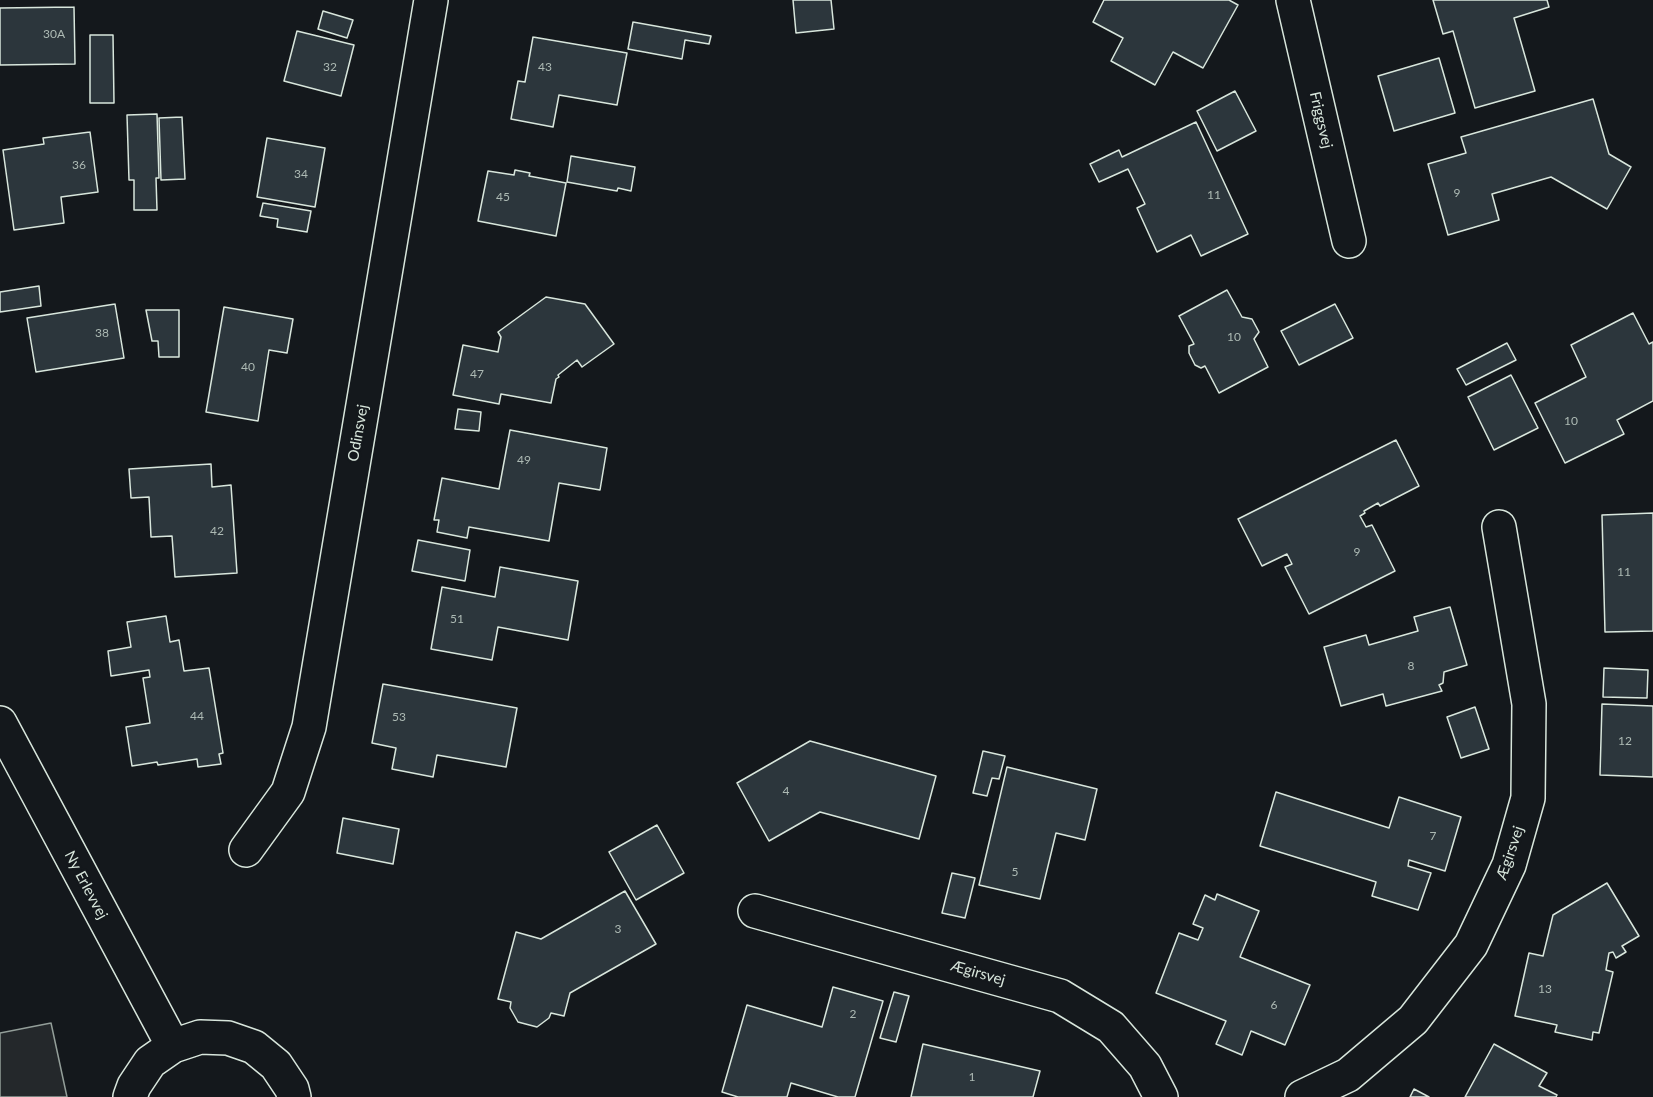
<!DOCTYPE html>
<html>
<head>
<meta charset="utf-8">
<style>
  body { margin:0 }
  canvas { display:block; background:#14181c }
</style>
</head>
<body>
<canvas width="1653" height="1097"></canvas>
<script>
const ctx = document.querySelector('canvas').getContext('2d');
ctx.lineJoin = 'round';
function fillPath(path, color) { ctx.fillStyle = color; ctx.fill(path, 'evenodd'); }
const toPath = rows => new Path2D(rows.map(r => 'M' + r).join(''));
function trace(path, color, width, dash) { ctx.strokeStyle = color; ctx.lineWidth = width; ctx.lineCap = dash ? 'butt' : 'round'; ctx.setLineDash(dash || []); ctx.stroke(path); }
function write(font, color, halo, rows, align = 'center') {
  ctx.font = font + ' Lato,sans-serif'; ctx.lineWidth = 4.5; ctx.setLineDash([]); ctx.textBaseline = 'middle'; ctx.strokeStyle = halo; ctx.fillStyle = color; for (const [text, x, y, turn = 0] of rows) {
    ctx.save(); ctx.translate(x, y); ctx.rotate((+turn || 0) * Math.PI / 180); ctx.textAlign = isNaN(turn) ? turn : align; if (halo) ctx.strokeText(text, 0, 0); ctx.fillText(text, 0, 0); ctx.restore();
  }
}
const parking = toPath([
  [51,1023,67,1097,0,1097,0,1033,51,1023]
]);
fillPath(parking, '#24282b');
trace(parking, '#939e99', 1.5);
const building = toPath([
  [793,0,831,0,834,29,796,33,793,0],
  [1104,0,1229,0,1238,5,1203,68,1173,52,1155,85,1111,61,1123,38,1093,22,1104,0],
  [1433,0,1547,0,1549,7,1514,18,1535,91,1475,108,1453,31,1443,34,1433,0],
  [74,7,75,64,0,65,0,8,74,7],
  [323,11,353,20,347,38,318,29,323,11],
  [633,22,711,36,709,44,685,40,682,59,628,49,633,22],
  [297,31,354,45,341,96,284,81,297,31],
  [90,35,113,35,114,103,90,103,90,35],
  [533,37,627,53,617,105,559,95,553,127,511,119,518,81,525,82,533,37],
  [1439,58,1455,113,1394,131,1378,76,1439,58],
  [1235,91,1256,131,1217,151,1197,111,1235,91],
  [1593,99,1609,154,1631,167,1607,209,1551,177,1492,194,1499,220,1448,235,1428,164,1466,153,1461,137,1593,99],
  [157,114,159,178,156,178,157,210,134,210,134,180,129,180,127,115,157,114],
  [182,117,185,179,161,180,159,118,182,117],
  [1196,122,1248,234,1201,256,1191,235,1157,252,1137,208,1145,204,1128,169,1099,182,1090,164,1119,150,1122,157,1196,122],
  [90,132,98,192,61,197,64,223,14,230,3,150,44,144,43,138,90,132],
  [267,138,325,148,315,207,257,197,267,138],
  [571,156,635,167,631,191,618,188,617,191,567,182,571,156],
  [515,170,530,173,529,176,566,183,556,236,478,221,488,171,514,175,515,170],
  [263,203,311,211,307,232,277,227,278,219,260,216,263,203],
  [39,286,41,306,0,312,0,292,39,286],
  [1227,290,1242,317,1252,319,1259,332,1254,339,1268,367,1219,393,1205,366,1201,368,1195,365,1189,353,1189,346,1194,344,1179,316,1227,290],
  [546,297,585,304,614,344,582,367,577,360,558,375,559,377,556,379,551,403,501,394,499,404,453,395,463,345,498,352,501,337,498,332,546,297],
  [115,304,124,358,36,372,27,318,115,304],
  [1335,304,1353,338,1299,365,1281,331,1335,304],
  [224,307,293,319,287,353,269,350,258,421,206,412,224,307],
  [146,310,179,310,179,357,159,357,158,341,152,341,146,310],
  [1633,313,1649,344,1653,342,1653,401,1617,420,1624,434,1565,463,1535,403,1586,377,1571,345,1633,313],
  [1507,343,1516,360,1466,385,1457,369,1507,343],
  [1511,375,1538,428,1494,450,1468,397,1511,375],
  [458,409,481,412,479,431,455,429,458,409],
  [510,430,607,448,600,490,559,483,549,541,469,527,467,538,437,532,439,520,434,520,442,478,499,489,510,430],
  [1396,440,1419,486,1380,506,1378,503,1364,511,1365,513,1360,516,1366,527,1372,525,1395,571,1309,614,1285,567,1292,564,1287,554,1262,566,1238,519,1396,440],
  [211,464,212,487,231,485,237,573,175,577,172,536,151,537,149,497,131,498,129,469,211,464],
  [1653,513,1653,631,1605,632,1602,515,1653,513],
  [418,540,470,550,465,581,412,571,418,540],
  [500,567,578,581,568,640,498,627,492,660,431,649,442,587,495,597,500,567],
  [1450,607,1467,665,1444,672,1443,683,1439,685,1442,691,1386,706,1383,694,1341,706,1324,647,1366,635,1369,645,1418,631,1414,617,1450,607],
  [166,616,170,642,179,640,184,671,209,668,223,753,219,754,221,764,198,767,197,759,158,765,157,762,132,766,126,727,150,723,143,678,150,677,149,670,111,676,108,651,131,647,127,622,166,616],
  [1604,668,1648,670,1647,698,1603,697,1604,668],
  [383,684,517,708,506,767,437,755,433,777,392,769,396,748,372,743,383,684],
  [1602,704,1653,706,1653,777,1600,775,1602,704],
  [1475,707,1489,749,1461,758,1447,717,1475,707],
  [810,741,936,776,919,839,820,812,769,841,737,783,810,741],
  [983,751,1005,756,999,779,992,778,987,796,973,793,983,751],
  [1007,767,1097,789,1085,840,1056,833,1040,899,979,885,1007,767],
  [1276,792,1389,828,1399,797,1461,817,1445,871,1409,860,1408,866,1431,873,1418,910,1372,896,1376,882,1260,846,1276,792],
  [343,818,399,829,393,864,337,853,343,818],
  [657,825,684,873,636,900,609,852,657,825],
  [952,873,975,878,965,918,942,913,952,873],
  [1607,883,1639,936,1622,946,1626,952,1616,958,1613,952,1609,953,1606,970,1613,972,1599,1033,1593,1032,1592,1040,1555,1032,1557,1025,1515,1016,1529,953,1543,956,1553,915,1607,883],
  [625,891,656,944,570,993,564,1016,551,1013,549,1018,537,1027,518,1022,510,1008,511,1002,498,999,516,932,541,939,625,891],
  [1217,894,1259,911,1240,957,1310,985,1285,1045,1251,1031,1242,1055,1216,1044,1226,1021,1156,993,1179,933,1198,940,1203,928,1193,924,1205,895,1215,900,1217,894],
  [833,987,883,1001,855,1097,838,1097,791,1083,787,1097,738,1097,722,1092,747,1005,822,1027,833,987],
  [894,992,909,996,896,1042,880,1038,894,992],
  [923,1044,1040,1071,1033,1097,911,1097,923,1044],
  [1494,1044,1547,1073,1539,1086,1557,1095,1556,1097,1465,1097,1494,1044],
  [1414,1089,1429,1097,1410,1097,1414,1089]
]);
fillPath(building, '#2c363c');
trace(building, '#d8e6dc', 1.5);
const minor = toPath([
  [1293,0,1349,241],
  [0,723,173,1046],
  [246,850,288,792,309,727,431,0],
  [755,911,1060,996,1111,1027,1145,1066,1161,1097],
  [130,1097,134,1086,150,1062,173,1046,200,1037,228,1038,254,1047,276,1065,292,1089,294,1097],
  [1302,1097,1348,1075,1413,1020,1471,945,1509,865,1528,798,1529,704,1499,527]
]);
trace(minor, '#d8e6dc', 36);
trace(minor, '#14181c', 33);
write('12px', '#adbab4', null, [
  ["30A",54,34],
  ["32",330,67],
  ["43",545,67],
  ["36",79,165],
  ["34",301,174],
  ["9",1457,193],
  ["11",1214,195],
  ["45",503,197],
  ["38",102,333],
  ["10",1234,337],
  ["40",248,367],
  ["47",477,374],
  ["10",1571,421],
  ["49",524,460],
  ["42",217,531],
  ["9",1357,552],
  ["11",1624,572],
  ["51",457,619],
  ["8",1411,666],
  ["44",197,716],
  ["53",399,717],
  ["12",1625,741],
  ["4",786,791],
  ["7",1433,836],
  ["5",1015,872],
  ["3",618,929],
  ["13",1545,989],
  ["6",1274,1005],
  ["2",853,1014],
  ["1",972,1077]
]);
write('15px', '#d8e6dc', '#14181c', [
  ["Friggsvej",1321,120,77],
  ["Odinsvej",358,433,-80],
  ["Ægirsvej",1510,853,-71],
  ["Ny Erlevvej",86,885,62],
  ["Ægirsvej",978,973,16]
]);
</script>
</body>
</html>
